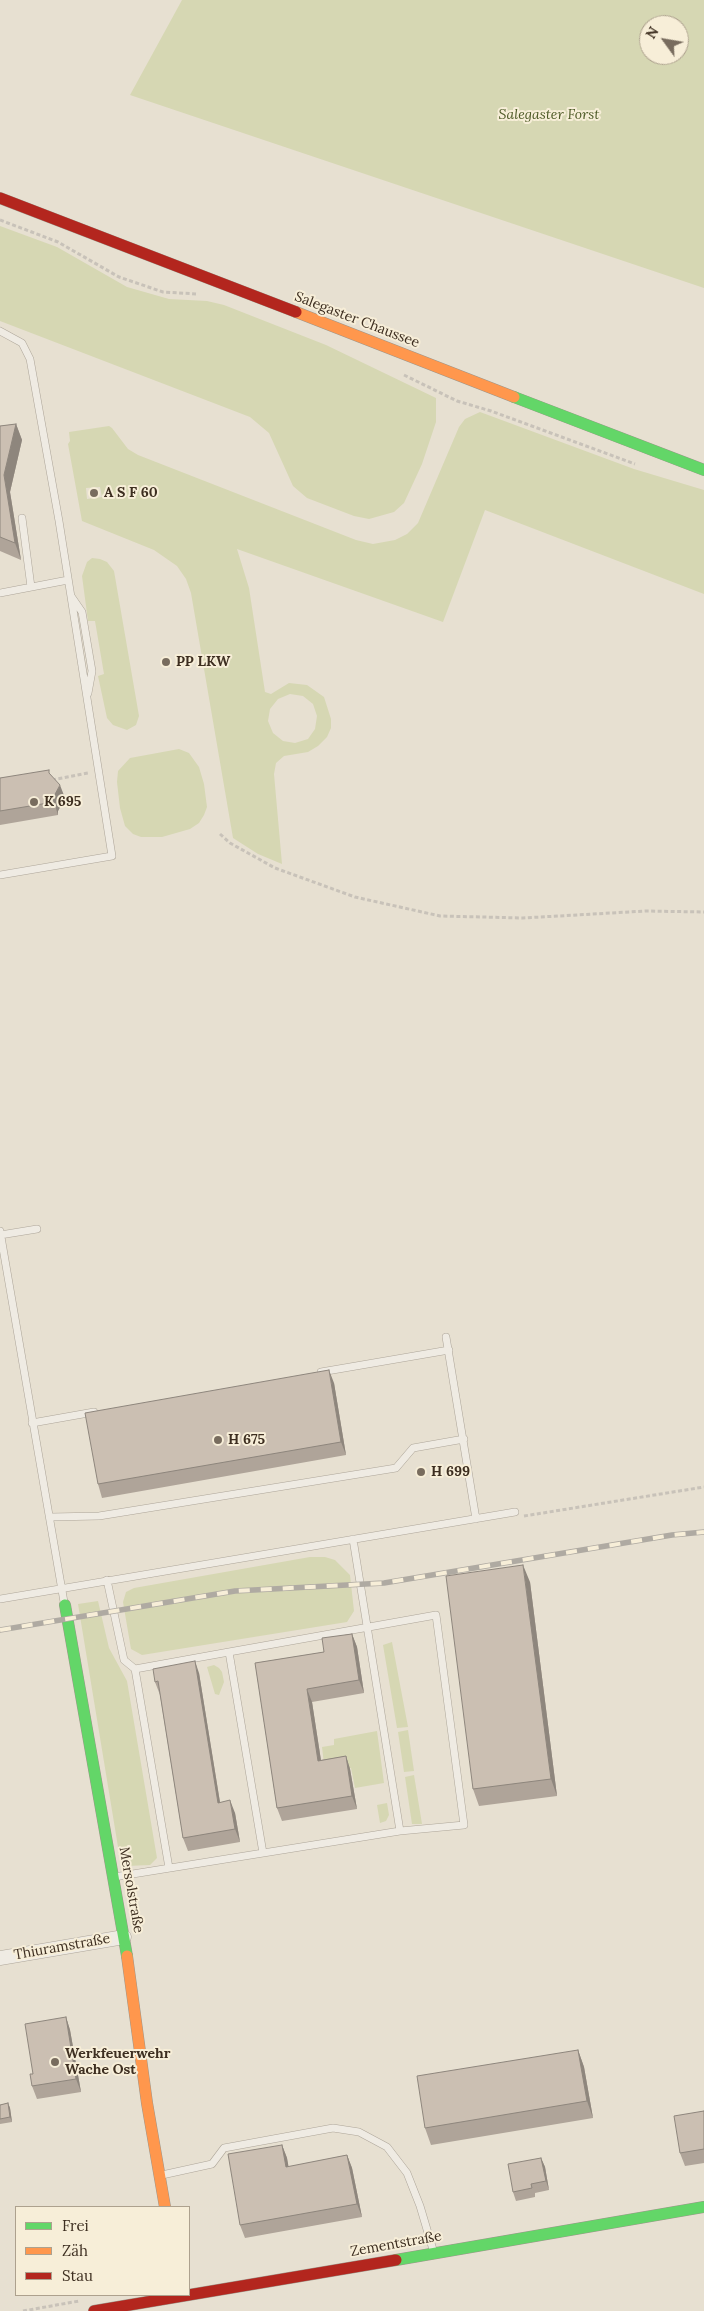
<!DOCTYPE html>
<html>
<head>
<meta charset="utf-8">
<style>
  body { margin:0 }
  #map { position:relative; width:704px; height:2311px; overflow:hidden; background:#e7e0d1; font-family:Lora,serif }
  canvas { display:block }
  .legend { position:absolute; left:15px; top:2206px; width:175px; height:90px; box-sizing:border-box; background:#f7eed8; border:1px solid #ada18e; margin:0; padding:6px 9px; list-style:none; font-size:15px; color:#3d2e20 }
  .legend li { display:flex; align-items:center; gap:10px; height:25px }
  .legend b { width:25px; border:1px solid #ada18e }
  .north { position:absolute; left:639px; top:15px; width:50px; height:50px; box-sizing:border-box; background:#f7eed8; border:1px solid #ada18e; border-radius:50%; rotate:302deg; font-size:14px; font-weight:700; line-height:20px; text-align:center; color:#3d2e20 }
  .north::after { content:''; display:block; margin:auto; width:18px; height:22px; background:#786c5e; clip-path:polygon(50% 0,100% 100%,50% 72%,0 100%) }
</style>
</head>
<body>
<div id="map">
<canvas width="704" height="2311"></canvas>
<ul class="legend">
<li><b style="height:6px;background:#63d668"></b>Frei</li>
<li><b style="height:6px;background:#ff974d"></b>Zäh</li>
<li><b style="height:6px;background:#b3261e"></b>Stau</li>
</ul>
<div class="north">N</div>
</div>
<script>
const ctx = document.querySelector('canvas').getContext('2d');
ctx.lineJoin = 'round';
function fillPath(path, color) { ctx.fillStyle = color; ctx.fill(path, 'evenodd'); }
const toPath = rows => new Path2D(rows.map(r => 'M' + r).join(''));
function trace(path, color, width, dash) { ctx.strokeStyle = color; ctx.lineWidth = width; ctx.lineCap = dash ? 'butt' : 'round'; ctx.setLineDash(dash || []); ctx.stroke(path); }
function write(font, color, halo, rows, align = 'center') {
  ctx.font = font + ' Lora,serif'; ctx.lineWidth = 4; ctx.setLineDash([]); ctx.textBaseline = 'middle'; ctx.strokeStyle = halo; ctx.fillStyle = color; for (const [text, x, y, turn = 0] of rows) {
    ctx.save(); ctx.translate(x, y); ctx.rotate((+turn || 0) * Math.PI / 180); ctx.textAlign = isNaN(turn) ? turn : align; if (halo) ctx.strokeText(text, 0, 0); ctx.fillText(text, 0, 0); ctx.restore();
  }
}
fillPath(toPath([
  [182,0,704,0,704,288,130,95],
  [649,25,679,25,679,55,649,55],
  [0,226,57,247,127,287,169,299,207,301,224,305,326,345,436,398,436,422,422,464,404,503,394,512,369,519,354,516,307,498,293,486,269,433,250,417,0,321],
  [480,412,634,469,704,490,704,594,485,510,443,622,237,549,249,588,265,692,271,694,289,683,307,685,324,697,331,719,331,728,327,737,318,746,308,752,284,756,276,763,274,774,282,864,258,854,233,838,191,593,186,579,177,566,154,550,82,521,68,444,70,441,69,432,109,426,112,428,128,449,138,455,356,540,373,544,395,540,407,534,418,523,459,427,465,419],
  [100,487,102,497,87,499,86,488],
  [290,694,303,696,313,704,317,716,315,729,308,739,295,743,283,741,273,733,268,721,270,709,278,699],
  [92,558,100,559,107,562,114,571,139,716,136,725,127,730,113,725,107,718,98,676,104,674,95,621,88,621,82,576,87,562],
  [179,749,189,753,199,767,204,784,207,807,204,815,199,823,190,829,162,837,141,837,133,834,125,826,120,808,117,782,118,771,130,758],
  [310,1557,325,1557,335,1560,350,1575,354,1611,347,1622,142,1655,131,1649,123,1602,126,1592,134,1588],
  [98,1601,109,1648,127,1681,157,1858,150,1865,127,1866,120,1859,78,1604],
  [392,1642,408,1727,397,1728,383,1645],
  [214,1665,219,1668,222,1672,224,1682,219,1695,215,1694,207,1667],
  [408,1730,414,1771,404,1772,398,1732],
  [377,1731,384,1783,355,1788,351,1768,325,1772,322,1747,334,1745,334,1739],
  [414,1775,422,1824,412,1824,405,1777],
  [387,1803,389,1815,386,1821,380,1823,377,1805]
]), '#d6d7b3');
const lane = toPath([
  [0,331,22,343,30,359,59,521,112,856,0,875],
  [22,518,31,587],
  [0,593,68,580],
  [71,596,82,612,92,671,88,693],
  [0,1231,64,1602],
  [0,1235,37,1229],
  [446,1337,476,1519],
  [321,1372,449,1350],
  [32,1423,94,1412],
  [51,1517,99,1516,396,1468,413,1448,464,1439],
  [107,1580,124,1660,135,1669,229,1652],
  [0,1599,515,1512],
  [135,1669,169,1868],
  [263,1853,229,1652,436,1615,464,1825,400,1831],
  [114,1877,400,1831,353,1539],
  [162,2175,212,2164,224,2148,333,2128,359,2132,387,2147,407,2173,420,2206,434,2253]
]);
const street = toPath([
  [0,1958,124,1937]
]);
const fast = toPath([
  [514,397,704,470],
  [65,1605,127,1956],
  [396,2260,704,2207]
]);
const slow = toPath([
  [296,312,514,397],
  [127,1956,147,2103,165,2207]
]);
const jam = toPath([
  [0,198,296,312],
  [94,2311,396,2260]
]);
trace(lane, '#ada599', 8);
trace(street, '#ada599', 15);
trace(fast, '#9c958a', 12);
trace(slow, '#9c958a', 12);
trace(jam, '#9c958a', 12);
trace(toPath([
  [0,220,58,242,119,277,163,292,196,294],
  [404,375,457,401,491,411,635,464],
  [52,780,88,773],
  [220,834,230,843,275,868,355,897,440,916,523,918,646,911,704,912],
  [524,1516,704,1487],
  [23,2311,79,2301]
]), '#c8c2b9', 3, [4, 2.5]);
trace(lane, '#efebe3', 7);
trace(street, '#efebe3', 14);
trace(fast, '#63d668', 11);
trace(slow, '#ff974d', 11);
trace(jam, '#b3261e', 11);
const rail = toPath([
  [0,1630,235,1591,384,1583,672,1535,704,1532]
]);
trace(rail, '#afaaa2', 5.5);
trace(rail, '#f7eed8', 4, [11]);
fillPath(toPath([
  [16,424,22,440,10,492,21,560,0,551,0,426],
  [50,774,65,798,58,811,58,815,0,825,0,778],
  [334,1383,346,1455,102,1498,98,1484],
  [530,1582,557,1796,479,1806,473,1789],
  [352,1634,357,1647,364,1693,312,1702,321,1760,346,1756,350,1769,357,1809,282,1821,277,1808,255,1663,324,1652],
  [199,1673,220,1802,235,1813,240,1842,188,1851,183,1838,160,1695,155,1682],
  [66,2017,70,2030,81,2092,37,2099,32,2086,33,2074],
  [578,2050,584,2067,593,2118,431,2145,425,2128],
  [8,2103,10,2108,12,2122,0,2124,0,2105],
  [704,2111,704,2163,685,2166,680,2153],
  [282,2145,287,2158,288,2167,347,2155,352,2168,362,2217,245,2238,240,2225],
  [541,2158,545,2167,549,2190,535,2193,535,2197,516,2201,513,2192]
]), '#afa499');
fillPath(toPath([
  [16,424,22,440,10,492,21,560,15,543,4,475],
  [60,785,65,798,58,811,58,815,54,802,53,798],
  [329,1370,334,1383,346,1455,341,1442],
  [523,1565,530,1582,557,1796,551,1779],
  [352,1634,357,1647,364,1693,359,1680],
  [195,1661,199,1673,222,1815,218,1803],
  [307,1689,312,1702,323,1774,318,1761],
  [346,1756,350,1769,357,1809,352,1796],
  [230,1800,235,1813,240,1842,235,1829],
  [66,2017,70,2030,81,2092,76,2079],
  [578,2050,584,2067,593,2118,587,2101],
  [8,2103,10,2108,12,2122,10,2117],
  [282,2145,287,2158,291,2180,286,2167],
  [347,2155,352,2168,362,2217,357,2204],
  [541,2158,545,2167,549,2190,546,2181]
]), '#8e867d');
const building = toPath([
  [16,424,4,475,15,543,0,537,0,426,16,424],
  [49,770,49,773,60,785,53,798,54,802,0,811,0,778,49,770],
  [329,1370,341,1442,98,1484,85,1413,329,1370],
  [523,1565,551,1779,473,1789,446,1576,523,1565],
  [352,1634,359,1680,307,1689,318,1761,346,1756,352,1796,277,1808,255,1663,324,1652,322,1638,352,1634],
  [195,1661,218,1803,230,1800,235,1829,183,1838,158,1681,155,1682,153,1669,195,1661],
  [66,2017,76,2079,32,2086,30,2074,33,2074,25,2024,66,2017],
  [578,2050,587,2101,425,2128,417,2076,578,2050],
  [8,2103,10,2117,0,2119,0,2105,8,2103],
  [704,2111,704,2149,680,2153,674,2116,704,2111],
  [282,2145,286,2167,347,2155,357,2204,240,2225,228,2154,282,2145],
  [541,2158,546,2181,531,2184,532,2188,513,2192,508,2164,541,2158]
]);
fillPath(building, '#cbbfb2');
trace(building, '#8e867d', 1);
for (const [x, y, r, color] of [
  [94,493,5,"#786c5e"],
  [166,662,5,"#786c5e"],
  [34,802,5,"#786c5e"],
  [218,1440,5,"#786c5e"],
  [421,1472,5,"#786c5e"],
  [55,2062,5,"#786c5e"]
]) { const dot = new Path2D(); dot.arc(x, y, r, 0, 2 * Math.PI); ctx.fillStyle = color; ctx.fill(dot); trace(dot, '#f7eed8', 2); }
write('italic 14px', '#4d5a26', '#f7eed8', [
  ["Salegaster Forst",549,115]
]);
write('14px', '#3d2e20', '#f7eed8', [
  ["Salegaster Chaussee",357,320,21],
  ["Mersolstraße",131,1890,80],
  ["Thiuramstraße",62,1947,-10],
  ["Zementstraße",396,2244,-10]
]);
write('bold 14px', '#3d2e20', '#f7eed8', [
  ["A S F 60",104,493],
  ["PP LKW",176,662],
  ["K 695",44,802],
  ["H 675",228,1440],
  ["H 699",431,1472],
  ["Werkfeuerwehr",65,2054],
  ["Wache Ost",65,2070]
], 'left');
</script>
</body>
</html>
